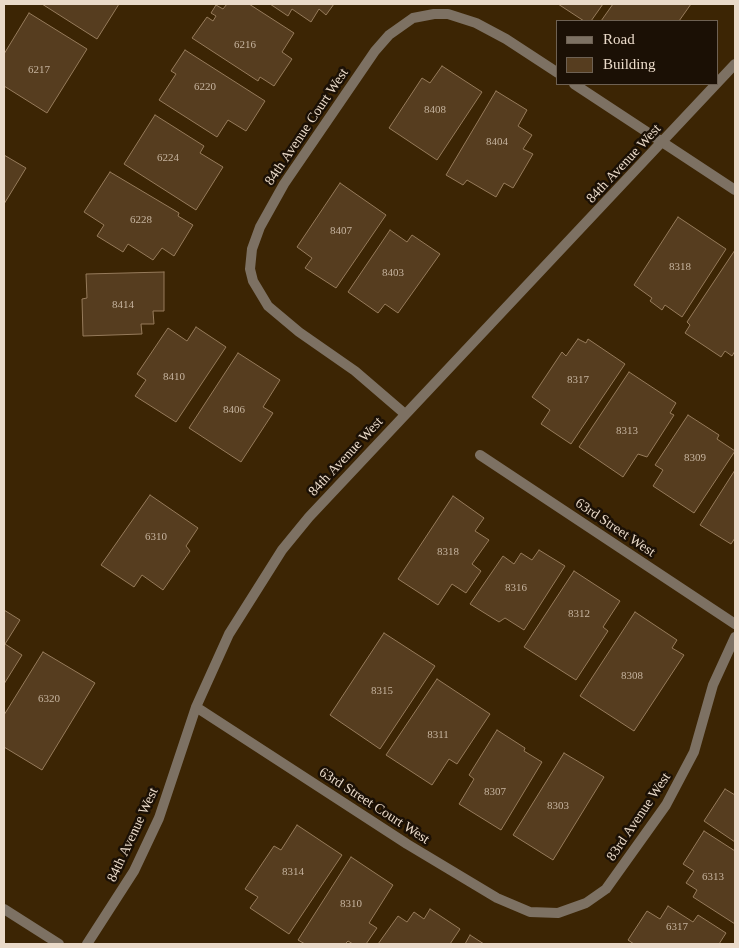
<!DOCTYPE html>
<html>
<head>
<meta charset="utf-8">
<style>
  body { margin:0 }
  #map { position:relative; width:739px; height:948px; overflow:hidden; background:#3c2504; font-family:Georgia,serif }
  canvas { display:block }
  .frame { position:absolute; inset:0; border:5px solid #eadac9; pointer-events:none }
  .legend { position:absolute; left:556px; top:20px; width:162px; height:65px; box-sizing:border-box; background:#1b1005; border:1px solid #6e6153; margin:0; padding:6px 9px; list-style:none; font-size:15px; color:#eadac9 }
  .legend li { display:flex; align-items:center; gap:10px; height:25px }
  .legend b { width:25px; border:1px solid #6e6153 }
</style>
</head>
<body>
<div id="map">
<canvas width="739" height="948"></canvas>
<div class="frame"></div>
<ul class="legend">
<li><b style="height:6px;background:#7d7163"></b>Road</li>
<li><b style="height:14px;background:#563d1f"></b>Building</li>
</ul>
</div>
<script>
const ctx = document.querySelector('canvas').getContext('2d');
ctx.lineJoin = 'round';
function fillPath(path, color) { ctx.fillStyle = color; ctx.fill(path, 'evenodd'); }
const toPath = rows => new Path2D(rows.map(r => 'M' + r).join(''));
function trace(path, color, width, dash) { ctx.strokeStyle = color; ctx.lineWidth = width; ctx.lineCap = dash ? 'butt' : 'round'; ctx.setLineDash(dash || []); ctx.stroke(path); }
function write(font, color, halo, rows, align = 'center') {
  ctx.font = font + ' Georgia,serif'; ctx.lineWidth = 5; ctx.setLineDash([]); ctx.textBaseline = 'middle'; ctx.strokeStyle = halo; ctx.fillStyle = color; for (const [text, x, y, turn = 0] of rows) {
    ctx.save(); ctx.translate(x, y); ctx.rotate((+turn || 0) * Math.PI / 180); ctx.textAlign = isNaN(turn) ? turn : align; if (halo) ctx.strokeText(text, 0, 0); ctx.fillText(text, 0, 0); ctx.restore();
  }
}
const building = toPath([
  [42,4,119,4,97,39,42,4],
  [227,4,249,4,294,33,282,52,292,59,274,86,260,77,258,81,192,38,207,17,213,21,216,16,211,13,216,5,223,9,227,4],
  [270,4,334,4,326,15,319,9,311,22,292,9,288,16,270,4],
  [558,4,603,4,591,21,584,21,558,4],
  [613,4,691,4,679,21,601,21,613,4],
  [29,13,87,49,47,113,4,86,4,54,29,13],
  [185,50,265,101,246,131,228,120,217,137,159,100,176,74,171,71,185,50],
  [442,66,482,92,437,160,389,128,422,78,430,83,442,66],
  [496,91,527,110,518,126,532,135,523,149,533,154,513,188,504,183,496,197,467,180,463,185,446,175,496,91],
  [155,115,204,146,200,153,223,167,196,210,124,164,155,115],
  [4,155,26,168,4,204,4,155],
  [110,172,179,213,178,216,193,225,174,256,162,248,153,260,128,244,123,252,97,236,104,225,84,212,110,172],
  [340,183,386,215,336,288,305,268,312,258,297,247,340,183],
  [678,217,726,249,682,317,665,305,662,310,650,301,652,298,634,285,678,217],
  [390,230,407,242,412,235,440,254,398,313,385,304,378,313,348,292,390,230],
  [735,250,735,351,732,356,725,351,721,357,685,333,690,325,687,322,735,250],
  [164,272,164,311,153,311,154,324,141,324,142,334,83,336,82,299,87,298,86,274,164,272],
  [196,327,226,347,176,422,135,396,146,380,137,374,168,328,187,341,196,327],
  [578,339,586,343,588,339,625,364,571,444,541,424,550,410,532,397,562,352,566,356,578,339],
  [238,353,280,380,263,407,273,413,241,462,189,428,238,353],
  [629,372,676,403,670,413,674,415,647,457,638,454,623,477,579,447,629,372],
  [688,415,719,435,717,439,735,451,694,513,653,486,663,470,655,465,688,415],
  [735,470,735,538,731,544,700,525,735,470],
  [150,495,198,528,186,546,190,551,163,590,142,575,134,587,101,565,150,495],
  [453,496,484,518,475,531,489,540,472,564,481,571,466,593,452,584,438,605,398,579,453,496],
  [539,550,565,566,524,630,505,618,499,622,470,604,503,556,514,564,521,553,532,560,539,550],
  [574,571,620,601,603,627,608,631,576,680,524,647,574,571],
  [4,610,20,620,5,644,22,655,4,684,4,610],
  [635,612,677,640,672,648,684,655,634,731,580,696,635,612],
  [384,633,435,666,380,749,330,715,384,633],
  [43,652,95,683,42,770,4,747,4,715,43,652],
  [437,679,490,714,457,764,449,759,432,785,386,755,437,679],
  [497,730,525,748,524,751,542,762,501,830,459,804,474,779,469,775,497,730],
  [564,753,604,777,553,860,513,835,564,753],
  [725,789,735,795,735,842,704,821,725,789],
  [297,825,342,855,289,934,250,908,258,897,245,889,274,846,281,850,297,825],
  [704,831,735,851,735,924,693,897,697,890,686,883,694,871,683,864,704,831],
  [351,857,393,885,369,923,377,928,366,944,353,944,348,941,345,944,305,944,298,940,351,857],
  [668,906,693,922,698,915,726,933,719,944,634,944,628,940,647,911,660,919,668,906],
  [430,909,460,929,450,944,378,944,398,916,407,922,414,912,424,919,430,909],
  [470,935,484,944,465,944,470,935]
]);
fillPath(building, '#563d1f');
trace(building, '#967b5b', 1);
trace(toPath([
  [574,84,735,190],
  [405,414,355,371,299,332,268,306,253,281,250,269,252,249,260,227,284,184,375,51,389,35,413,18,434,14,448,14,476,23,506,39,558,73],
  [480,455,735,624],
  [196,707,407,844,497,898,530,912,558,913,586,903,606,889,666,805,694,752,713,685,735,637],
  [87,944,134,871,159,818,196,707,229,634,282,550,309,517,735,64]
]), '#7d7163', 10);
trace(toPath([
  [4,909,59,944]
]), '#7d7163', 10);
write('11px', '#c5b39e', null, [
  ["6216",245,45],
  ["6217",39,70],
  ["6220",205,87],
  ["8408",435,110],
  ["8404",497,142],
  ["6224",168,158],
  ["6228",141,220],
  ["8407",341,231],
  ["8318",680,267],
  ["8403",393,273],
  ["8414",123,305],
  ["8410",174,377],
  ["8317",578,380],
  ["8406",234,410],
  ["8313",627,431],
  ["8309",695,458],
  ["6310",156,537],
  ["8318",448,552],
  ["8316",516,588],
  ["8312",579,614],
  ["8308",632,676],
  ["8315",382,691],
  ["6320",49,699],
  ["8311",438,735],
  ["8307",495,792],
  ["8303",558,806],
  ["8314",293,872],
  ["6313",713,877],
  ["8310",351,904],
  ["6317",677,927]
]);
write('14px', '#eadac9', '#1b1005', [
  ["84th Avenue Court West",307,127,-56],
  ["84th Avenue West",624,164,-47],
  ["84th Avenue West",346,457,-47],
  ["63rd Street West",615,528,34],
  ["63rd Street Court West",374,806,33],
  ["83rd Avenue West",639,817,-56],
  ["84th Avenue West",133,835,-65]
]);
</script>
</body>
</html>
